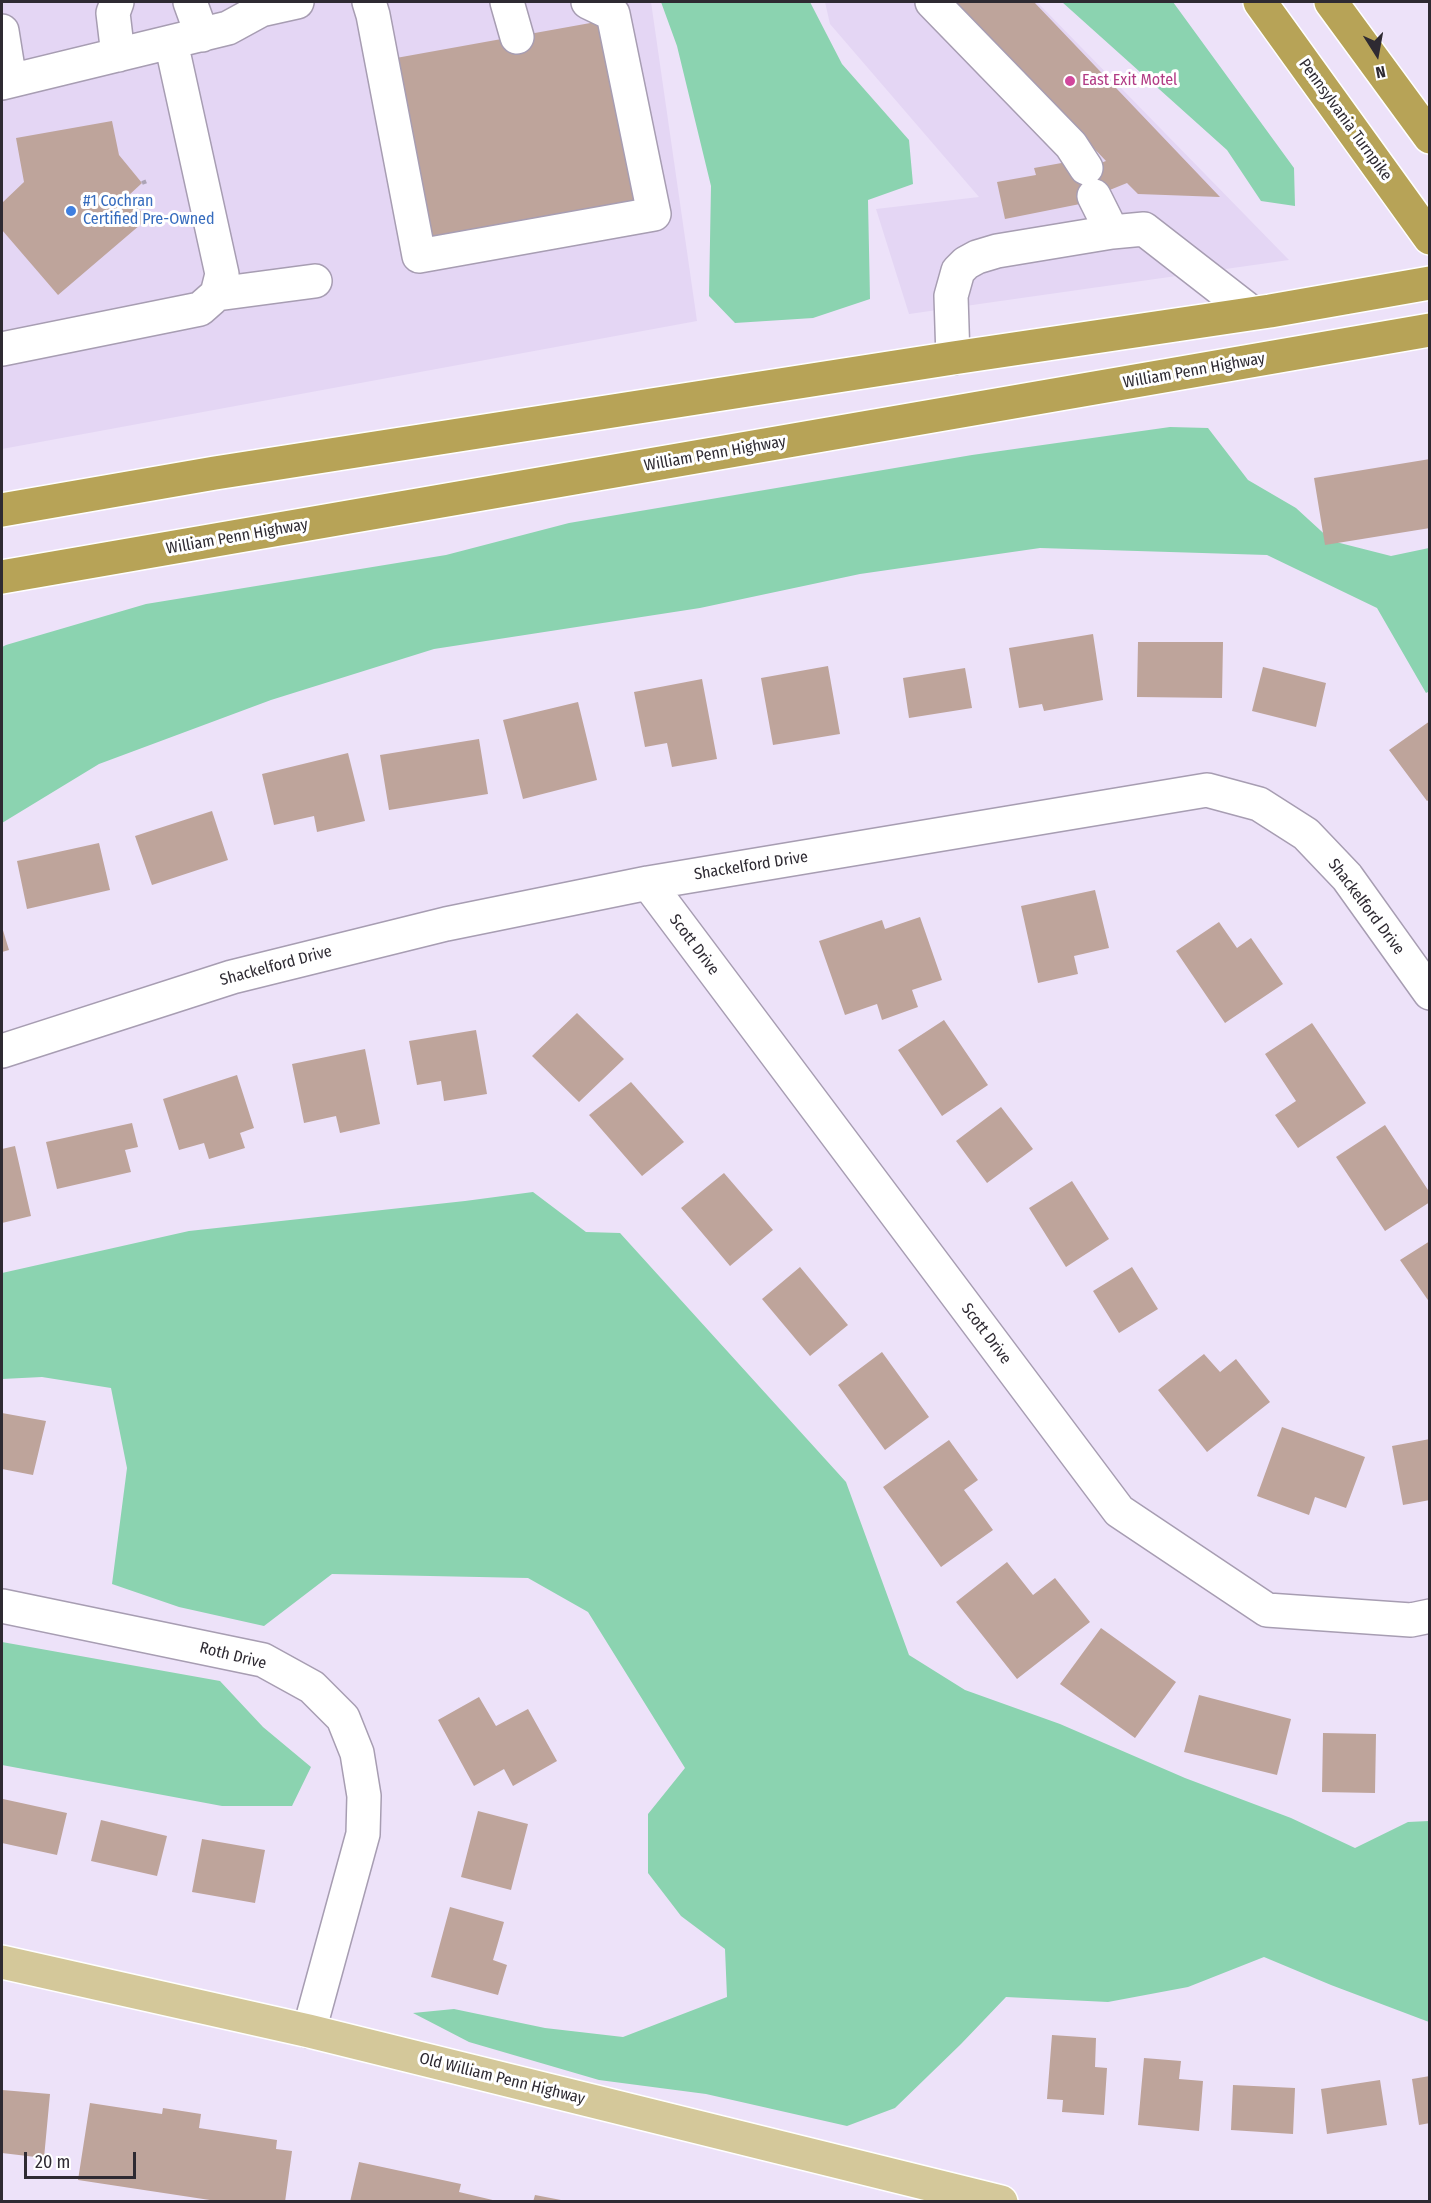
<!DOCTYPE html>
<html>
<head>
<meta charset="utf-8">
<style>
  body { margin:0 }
  #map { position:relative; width:1431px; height:2203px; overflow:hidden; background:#ede2f9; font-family:"Fira Sans Condensed",sans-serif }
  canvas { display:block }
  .frame { position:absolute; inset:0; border:3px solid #2e2a32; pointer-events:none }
  .north { position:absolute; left:1347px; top:24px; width:60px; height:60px; -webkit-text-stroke:4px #fff; paint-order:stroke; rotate:169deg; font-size:16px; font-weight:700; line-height:24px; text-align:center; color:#2e2a32 }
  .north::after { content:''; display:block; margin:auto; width:21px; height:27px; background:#2e2a32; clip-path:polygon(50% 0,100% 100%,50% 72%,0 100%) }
  .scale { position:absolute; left:24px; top:2152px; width:112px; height:27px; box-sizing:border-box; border:3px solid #2e2a32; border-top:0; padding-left:8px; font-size:18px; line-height:21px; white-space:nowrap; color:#2e2a32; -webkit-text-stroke:4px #fff; paint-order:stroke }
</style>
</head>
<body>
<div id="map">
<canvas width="1431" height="2203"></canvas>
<div class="frame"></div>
<div class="north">N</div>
<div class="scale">20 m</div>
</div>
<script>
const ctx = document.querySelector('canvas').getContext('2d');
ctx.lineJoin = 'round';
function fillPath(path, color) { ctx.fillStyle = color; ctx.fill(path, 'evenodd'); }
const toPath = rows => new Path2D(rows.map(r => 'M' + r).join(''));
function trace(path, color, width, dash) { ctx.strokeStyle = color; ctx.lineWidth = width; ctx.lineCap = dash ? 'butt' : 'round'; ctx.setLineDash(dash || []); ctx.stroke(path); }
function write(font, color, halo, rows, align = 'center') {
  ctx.font = font + ' "Fira Sans Condensed",sans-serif'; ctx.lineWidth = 6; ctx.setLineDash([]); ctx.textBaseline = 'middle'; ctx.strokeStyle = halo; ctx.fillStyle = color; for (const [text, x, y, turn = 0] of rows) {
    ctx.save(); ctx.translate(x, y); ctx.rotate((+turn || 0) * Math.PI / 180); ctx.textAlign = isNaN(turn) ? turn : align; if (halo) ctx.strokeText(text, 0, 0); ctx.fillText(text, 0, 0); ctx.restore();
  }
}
fillPath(toPath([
  [2,2,651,2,697,321,2,449],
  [825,2,1037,2,1289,260,909,314,876,209,979,197,830,24]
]), '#e4d6f4');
fillPath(toPath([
  [661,2,810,2,842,64,909,140,913,184,868,200,870,299,813,318,735,323,709,296,711,186,677,46],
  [1062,2,1173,2,1294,168,1295,206,1261,201,1227,150],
  [1170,427,1208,428,1248,480,1296,508,1332,541,1391,556,1429,548,1430,691,1426,693,1377,608,1267,555,1040,548,860,574,700,608,434,649,271,700,99,764,2,823,2,647,6,645,146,604,446,555,569,523,972,455],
  [533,1192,586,1232,620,1233,846,1482,909,1655,965,1690,1060,1724,1185,1778,1291,1818,1355,1848,1408,1822,1429,1821,1429,2022,1331,1985,1264,1957,1188,1987,1108,2002,1006,1997,961,2044,895,2108,847,2126,706,2094,599,2080,469,2042,413,2013,454,2009,545,2028,623,2037,727,1997,725,1949,681,1916,648,1873,648,1814,685,1768,588,1612,528,1578,332,1574,264,1626,179,1607,112,1584,127,1468,111,1388,42,1377,2,1379,2,1273,189,1231,465,1201],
  [2,1642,220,1681,263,1727,311,1767,292,1806,222,1806,2,1765]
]), '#8bd3b0');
fillPath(toPath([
  [955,2,1034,2,1220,197,1138,194,1127,183,1080,202,1080,204,1005,219,997,182,1036,175,1034,168,1067,162,1076,172,1106,161],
  [607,20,640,205,429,243,396,58],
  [112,121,119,155,142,183,128,196,147,219,58,295,2,230,2,203,24,182,16,138],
  [1430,459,1430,528,1325,545,1314,478],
  [1093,634,1103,700,1044,711,1042,704,1019,708,1009,648],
  [1138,642,1223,642,1222,698,1137,697],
  [828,666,840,734,773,745,761,678],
  [1263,667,1326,683,1316,727,1252,711],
  [965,668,972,708,909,718,903,678],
  [702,679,717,759,672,767,667,743,645,747,634,692],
  [578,702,597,780,523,799,503,720],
  [1430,721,1430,799,1427,801,1389,750],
  [479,739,488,794,389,810,380,755],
  [348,753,365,821,317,832,314,816,274,825,262,774],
  [212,811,228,860,152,885,135,836],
  [99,843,110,890,27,909,17,861],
  [1095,890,1109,948,1074,956,1078,974,1038,983,1021,906],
  [920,917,942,980,912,990,918,1007,882,1020,877,1004,845,1015,819,941,882,920,885,929],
  [1219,922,1237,948,1251,938,1283,984,1225,1023,1176,951],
  [2,927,9,950,2,952],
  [577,1013,624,1059,579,1102,532,1056],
  [944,1020,988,1085,942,1116,898,1050],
  [1312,1023,1366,1103,1298,1148,1275,1115,1296,1101,1265,1054],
  [476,1030,487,1094,444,1101,441,1081,417,1085,409,1041],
  [365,1049,380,1124,340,1133,336,1116,304,1123,292,1064],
  [237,1075,254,1128,240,1133,245,1148,209,1159,204,1143,179,1150,163,1099],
  [631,1082,684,1142,642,1176,589,1115],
  [1001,1107,1033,1149,987,1183,956,1141],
  [132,1123,138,1147,125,1150,131,1172,57,1189,46,1142],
  [1385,1125,1430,1193,1430,1202,1385,1231,1336,1157],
  [15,1146,31,1216,2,1223,2,1149],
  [724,1173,773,1230,730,1266,681,1208],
  [1072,1181,1109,1239,1066,1267,1029,1208],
  [1430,1241,1430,1303,1400,1260],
  [800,1267,848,1325,810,1356,762,1299],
  [1132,1267,1158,1309,1119,1333,1093,1291],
  [882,1352,929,1417,885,1450,838,1385],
  [1204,1354,1220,1372,1236,1359,1270,1402,1207,1452,1158,1390],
  [2,1413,46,1421,33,1475,2,1469],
  [1282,1427,1365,1457,1346,1508,1315,1497,1309,1515,1257,1496],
  [1430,1439,1430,1500,1403,1505,1392,1446],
  [949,1440,978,1480,964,1490,993,1530,941,1567,883,1487],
  [1007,1562,1033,1595,1055,1578,1090,1622,1017,1679,956,1602],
  [1101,1628,1176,1682,1135,1738,1060,1684],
  [1199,1695,1291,1719,1277,1775,1184,1752],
  [479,1697,496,1726,528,1709,557,1761,513,1786,504,1769,474,1786,438,1720],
  [1323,1733,1376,1734,1375,1793,1322,1792],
  [3,1799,67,1813,57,1855,2,1843],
  [478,1811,528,1824,511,1890,461,1877],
  [101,1820,167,1836,157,1876,91,1861],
  [202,1839,265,1850,255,1903,192,1892],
  [450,1907,504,1922,493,1960,507,1965,498,1995,431,1977],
  [1052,2035,1096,2038,1095,2067,1107,2068,1104,2115,1062,2112,1063,2100,1047,2099],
  [1144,2058,1181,2061,1179,2079,1203,2081,1199,2131,1138,2125],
  [1430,2076,1430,2123,1419,2125,1412,2079],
  [1380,2080,1387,2125,1327,2134,1321,2089],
  [1233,2085,1295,2088,1293,2134,1231,2130],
  [2,2090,50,2094,44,2158,2,2153],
  [90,2103,162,2114,163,2108,201,2114,199,2128,277,2140,276,2149,292,2151,285,2202,223,2202,78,2180],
  [359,2162,461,2184,459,2192,501,2202,350,2202],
  [535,2195,561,2200,561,2202,533,2202]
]), '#bea49b');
const minor = toPath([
  [117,2,113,13,118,55],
  [190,2,202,35],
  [369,2,373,15,419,256,654,214,613,14,588,2],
  [507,2,517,37],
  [932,2,1071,145,1086,168],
  [2,31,10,81],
  [2,83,228,28,261,10,297,2],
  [1094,196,1112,232],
  [217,294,315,281],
  [2,349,200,309,217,294,222,274,171,42],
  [953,358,951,296,958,271,966,263,977,257,997,251,1112,232,1144,229,1252,313],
  [648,883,1119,1511,1267,1610,1411,1620,1430,1616],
  [2,1051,232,977,446,924,648,883,1207,790,1259,804,1306,834,1347,877,1430,993],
  [2,1606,263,1660,312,1687,343,1718,357,1753,364,1796,363,1834,309,2031]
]);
const major = toPath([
  [2,1962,309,2031,1001,2202]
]);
const highway = toPath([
  [1260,2,1430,238],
  [1331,2,1430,137],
  [2,510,215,473,953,358,1270,311,1430,283],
  [2,577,1430,330]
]);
trace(minor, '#a79db2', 36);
trace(major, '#fff', 36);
trace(highway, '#fff', 36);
trace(toPath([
  [142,183,147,181]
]), '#aca3b5', 4, [4.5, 4.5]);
trace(minor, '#fff', 33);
trace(major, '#d4c89a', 33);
trace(highway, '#b7a357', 33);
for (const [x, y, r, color] of [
  [1070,81,6,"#d1479c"],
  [71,211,6,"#3f7fe0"]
]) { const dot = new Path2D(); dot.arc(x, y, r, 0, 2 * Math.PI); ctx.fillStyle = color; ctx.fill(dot); trace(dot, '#fff', 2); }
write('16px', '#b23c85', '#fff', [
  ["East Exit Motel",1082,81]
], 'left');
write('16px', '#2e2a32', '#fff', [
  ["Pennsylvania Turnpike",1345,120,54],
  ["William Penn Highway",1194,371,-10],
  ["William Penn Highway",715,454,-10],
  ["William Penn Highway",237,537,-10],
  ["Shackelford Drive",751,866,-9],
  ["Shackelford Drive",1366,907,53],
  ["Scott Drive",694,945,53],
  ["Shackelford Drive",276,966,-15],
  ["Scott Drive",986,1334,53],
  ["Roth Drive",233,1656,14],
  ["Old William Penn Highway",502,2079,14]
]);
write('16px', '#366cbe', '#fff', [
  ["#1 Cochran",83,202],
  ["Certified Pre-Owned",83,220]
], 'left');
</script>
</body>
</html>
